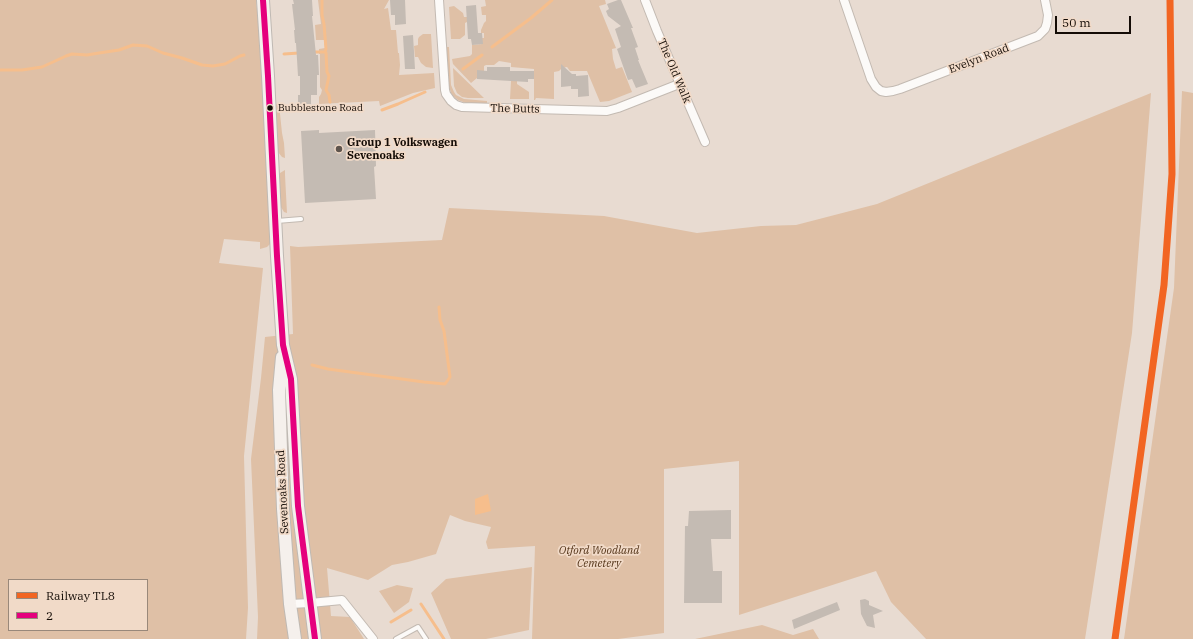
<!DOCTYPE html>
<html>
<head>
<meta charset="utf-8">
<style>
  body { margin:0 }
  #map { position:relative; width:1193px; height:639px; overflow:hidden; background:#e8dbd1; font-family:"IBM Plex Serif",serif }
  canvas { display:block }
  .legend { position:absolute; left:8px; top:579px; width:140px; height:52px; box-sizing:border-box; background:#f1dac8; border:1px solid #99887a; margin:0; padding:5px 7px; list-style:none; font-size:12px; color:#140c06 }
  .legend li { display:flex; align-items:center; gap:8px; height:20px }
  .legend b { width:20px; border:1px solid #99887a }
  .scale { position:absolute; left:1055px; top:16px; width:76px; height:18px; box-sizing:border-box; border:2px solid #140c06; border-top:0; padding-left:5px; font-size:12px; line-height:14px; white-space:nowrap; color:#140c06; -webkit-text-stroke:3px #f1dac8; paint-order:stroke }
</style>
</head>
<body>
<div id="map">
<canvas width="1193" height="639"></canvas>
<ul class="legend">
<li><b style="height:5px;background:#f26522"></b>Railway TL8</li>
<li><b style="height:5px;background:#e5007d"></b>2</li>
</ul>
<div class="scale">50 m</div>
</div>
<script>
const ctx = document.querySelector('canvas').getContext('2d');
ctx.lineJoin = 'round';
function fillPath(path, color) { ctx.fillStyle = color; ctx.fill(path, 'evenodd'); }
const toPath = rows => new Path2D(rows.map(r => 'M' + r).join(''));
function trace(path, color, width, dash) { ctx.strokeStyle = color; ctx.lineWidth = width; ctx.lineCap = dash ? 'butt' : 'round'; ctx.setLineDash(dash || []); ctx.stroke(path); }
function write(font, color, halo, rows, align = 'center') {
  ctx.font = font + ' "IBM Plex Serif",serif'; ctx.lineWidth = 3.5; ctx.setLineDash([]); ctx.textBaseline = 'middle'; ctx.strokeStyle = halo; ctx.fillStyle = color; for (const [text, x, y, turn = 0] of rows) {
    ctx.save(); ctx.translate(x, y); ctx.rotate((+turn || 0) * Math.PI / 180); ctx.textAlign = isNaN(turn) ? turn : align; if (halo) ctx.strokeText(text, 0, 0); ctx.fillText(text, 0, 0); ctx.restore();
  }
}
fillPath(toPath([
  [0,0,256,0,260,38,271,243,267,247,260,249,260,242,224,239,219,263,263,268,244,456,248,608,246,639,0,639],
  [9,580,147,580,147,630,9,630],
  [318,0,389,0,384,9,388,8,391,30,396,30,398,53,399,53,400,65,399,75,434,73,435,88,413,93,380,106,379,101,319,104,319,97,321,94,322,90,320,87,320,54,319,54,319,49,325,48,324,40,316,40,315,25,321,24],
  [485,0,605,0,606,4,599,6,616,48,612,49,613,59,616,69,622,67,632,92,609,101,600,102,587,71,570,71,567,67,562,68,559,71,554,72,554,99,536,98,535,100,534,100,534,69,511,67,511,63,499,61,494,65,486,65,484,66,484,71,477,71,477,78,471,83,453,64,452,59,470,56,472,54,472,45,482,44,482,38,484,38,484,33,481,33,481,30,484,23,486,21,486,15,482,15,481,7,486,6],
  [454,6,463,13,464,17,467,17,467,22,465,23,465,35,460,39,451,39,449,7],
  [423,34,431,34,433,68,426,67,421,63,418,57,415,57,414,46,418,45,418,39,419,37],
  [446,47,449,47,451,85,454,92,456,95,464,99,487,101,487,103,466,103,458,100,453,96,451,93,449,86],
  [453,68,484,98,468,98,462,97,457,93,454,86],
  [511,81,517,81,517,84,529,92,529,99,510,99],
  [1182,91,1193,93,1193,639,1124,639,1174,288],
  [1151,93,1132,333,1085,639,926,639,891,602,876,571,739,615,739,461,664,469,664,633,618,639,532,639,535,546,488,549,486,542,491,527,465,521,450,515,436,554,408,562,392,565,368,580,327,568,331,616,350,617,364,639,257,639,258,617,251,459,261,378,265,337,293,334,290,246,298,247,442,240,449,208,604,216,697,233,761,226,796,225,877,204],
  [276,104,279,104,282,133,284,143,285,158,282,157,278,152],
  [285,170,285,175,287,213,284,212,281,207,279,180,280,173],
  [532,567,529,630,486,639,451,639,431,593,446,579],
  [397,585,413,588,409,602,394,613,379,591],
  [762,625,793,635,813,629,819,639,695,639]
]), '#dfc0a6');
fillPath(toPath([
  [488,494,491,511,475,515,475,499]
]), '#f6be8c');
trace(toPath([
  [322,0,322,15,324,24,326,49,325,52,326,53,327,72,329,76,326,90,329,95,330,102],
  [492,47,531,18,552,0],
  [313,52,325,52],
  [284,54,299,53],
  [463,69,482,55],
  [0,70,22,70,42,67,53,62,66,56,72,54,87,55,99,53,119,50,133,45,147,46,163,53,182,58,202,65,213,66,225,64,240,56,244,55],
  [382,110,398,104,425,92],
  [312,365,328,369,424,382,445,384,450,377,444,331,440,320,439,307],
  [421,604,444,639],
  [391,622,411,610]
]), '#f6be8c', 3);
fillPath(toPath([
  [293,0,312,0,313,16,312,16,316,55,318,55,319,75,317,75,317,95,311,95,311,104,298,104,298,95,300,95,300,76,298,76,296,43,295,43,294,30,295,30,292,4,294,4],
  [390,0,405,0,406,24,395,25,395,15,391,15],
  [618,0,621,0,633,28,631,28,638,47,635,48,639,60,638,60,648,84,636,88,632,79,628,80,617,49,621,47,615,29,621,26,608,16,606,11,609,9,607,4],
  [476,5,478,33,482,33,483,44,472,45,471,39,468,39,466,6],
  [413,35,415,69,405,69,403,36],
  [561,64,572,74,576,74,576,76,588,75,589,96,578,97,578,89,571,89,571,86,561,87],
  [487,67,510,67,510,71,534,71,534,79,528,79,528,82,477,79,477,70,487,71],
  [319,130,319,133,375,130,376,166,374,167,376,199,305,203,301,131],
  [731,510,731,539,711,539,713,571,722,571,722,603,684,603,685,526,688,526,689,511],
  [865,599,869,601,869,605,883,611,873,615,875,628,867,626,861,614,860,600],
  [837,602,840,610,794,629,792,620]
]), '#c4bbb3');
const service = toPath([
  [277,221,301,219],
  [396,639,418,627,426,639]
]);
const minor = toPath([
  [439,0,445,90,446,94,451,101,456,105,462,107,607,111,618,108,679,84],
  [645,0,657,31,705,142],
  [844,0,871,79,876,87,881,91,886,92,893,91,900,89,1038,36,1045,29,1047,23,1048,15,1045,0],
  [290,604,310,603,342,600,373,639]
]);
const primary = toPath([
  [263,0,268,76,277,256,283,345,291,379,298,506,315,639],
  [282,357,279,390,283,509,290,604,295,639]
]);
trace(service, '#c3bab2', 6);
trace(minor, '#c3bab2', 10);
trace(primary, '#bfb9b3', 14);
trace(service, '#fcfaf8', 4);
trace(minor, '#fcfaf8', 8);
trace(primary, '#f5f0ec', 12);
trace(toPath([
  [263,0,268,76,277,256,283,345,291,379,298,506,315,639]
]), '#e5007d', 6);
trace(toPath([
  [1115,639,1164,285,1172,174,1170,0]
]), '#f26522', 7);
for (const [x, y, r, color] of [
  [270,108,3.5,"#140c06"],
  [339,149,4,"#5e544d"]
]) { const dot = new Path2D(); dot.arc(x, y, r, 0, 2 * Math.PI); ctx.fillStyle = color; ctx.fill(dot); trace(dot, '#f1dac8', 1.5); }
write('10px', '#140c06', '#f1dac8', [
  ["Bubblestone Road",278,108]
], 'left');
write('11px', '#140c06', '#f1dac8', [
  ["Evelyn Road",979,59,-21],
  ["The Old Walk",674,71,67],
  ["The Butts",515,109,1],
  ["Sevenoaks Road",283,492,-93]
]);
write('bold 11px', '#140c06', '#f1dac8', [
  ["Group 1 Volkswagen",347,143],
  ["Sevenoaks",347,156]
], 'left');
write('italic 11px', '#55361a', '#f1dac8', [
  ["Otford Woodland",599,551],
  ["Cemetery",599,564]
]);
</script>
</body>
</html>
